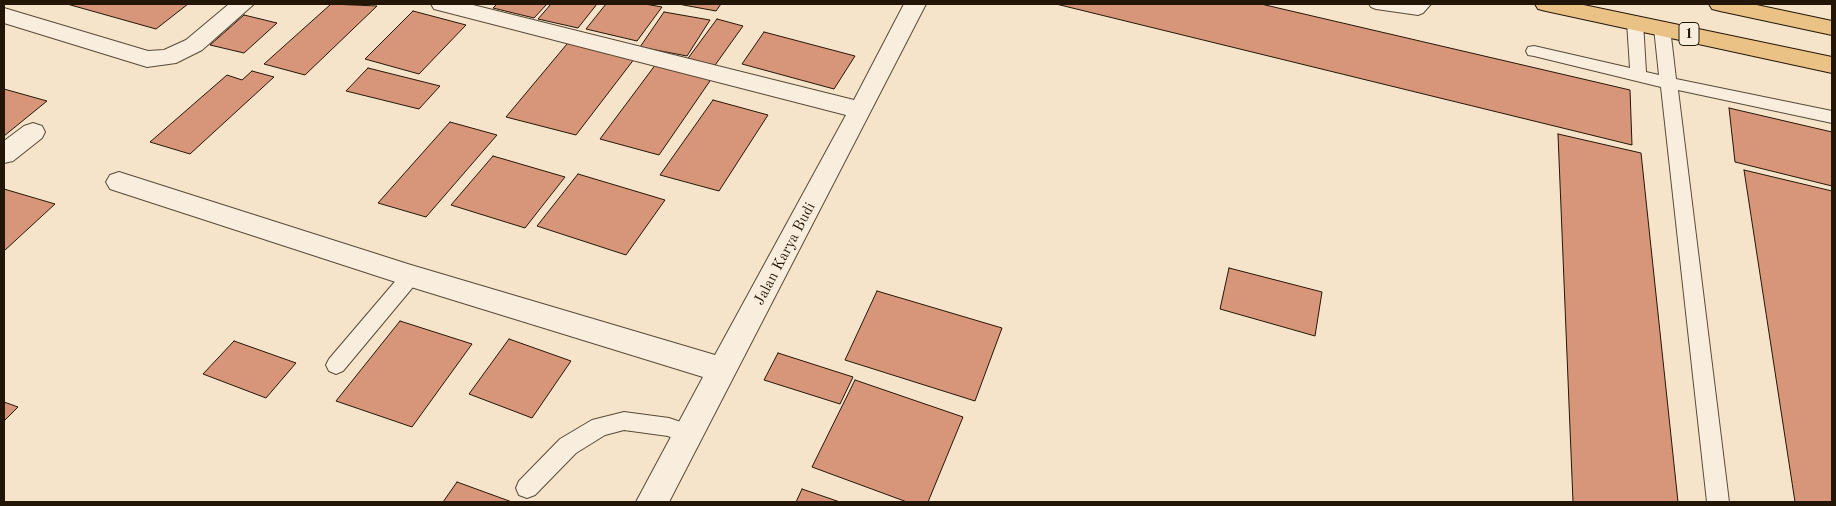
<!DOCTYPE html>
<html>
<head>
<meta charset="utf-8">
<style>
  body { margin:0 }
  #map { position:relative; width:1836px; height:506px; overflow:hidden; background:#f6e4ca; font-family:"Old Standard TT",serif }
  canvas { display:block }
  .frame { position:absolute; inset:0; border:5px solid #241607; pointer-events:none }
</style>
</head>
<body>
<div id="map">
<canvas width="1836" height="506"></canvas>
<div class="frame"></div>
</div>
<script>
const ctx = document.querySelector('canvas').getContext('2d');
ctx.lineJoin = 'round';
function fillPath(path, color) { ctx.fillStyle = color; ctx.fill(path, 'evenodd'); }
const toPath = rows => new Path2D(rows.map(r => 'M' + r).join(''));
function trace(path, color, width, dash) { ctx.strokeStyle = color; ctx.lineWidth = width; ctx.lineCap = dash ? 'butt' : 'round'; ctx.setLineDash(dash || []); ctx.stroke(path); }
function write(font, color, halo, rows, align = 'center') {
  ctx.font = font + ' "Old Standard TT",serif'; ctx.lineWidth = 4; ctx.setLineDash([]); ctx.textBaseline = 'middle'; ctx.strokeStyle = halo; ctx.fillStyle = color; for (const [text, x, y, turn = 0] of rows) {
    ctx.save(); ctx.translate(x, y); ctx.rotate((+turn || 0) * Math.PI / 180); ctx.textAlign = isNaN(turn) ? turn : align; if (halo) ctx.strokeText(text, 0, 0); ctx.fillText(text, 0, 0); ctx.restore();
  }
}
const building = toPath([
  [67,4,188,4,156,29,67,4],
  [331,4,377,6,305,75,264,64,331,4],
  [497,4,547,4,534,18,493,8,497,4],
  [551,4,597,4,578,28,538,19,551,4],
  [606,4,645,4,662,7,637,41,586,29,606,4],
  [678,4,721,4,716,11,678,4],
  [1056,4,1261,4,1630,90,1632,145,1056,4],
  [413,11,466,25,419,74,365,59,413,11],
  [664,12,710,20,687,56,640,47,664,12],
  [244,15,277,23,244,53,210,45,244,15],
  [717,19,743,26,713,68,686,61,717,19],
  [764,32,855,56,834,89,742,64,764,32],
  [572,38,638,54,576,135,506,117,572,38],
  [656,64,712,78,659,155,600,139,656,64],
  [368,68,440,86,419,109,346,91,368,68],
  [252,71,274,77,190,154,150,142,227,75,242,80,252,71],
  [4,89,47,101,4,136,4,89],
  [713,100,768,115,719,191,660,175,713,100],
  [1729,108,1832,132,1832,186,1735,162,1729,108],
  [450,122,497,135,426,217,378,203,450,122],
  [1558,134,1641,153,1678,502,1573,502,1558,134],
  [493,156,565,177,525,228,451,205,493,156],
  [1744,170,1832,191,1832,502,1795,502,1744,170],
  [578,174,665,200,626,255,537,226,578,174],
  [4,189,55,204,4,251,4,189],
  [1229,268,1322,292,1315,336,1220,309,1229,268],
  [877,291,1002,328,975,401,845,360,877,291],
  [400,321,472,344,412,427,336,401,400,321],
  [509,339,571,361,532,418,469,394,509,339],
  [234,341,296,363,266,398,203,374,234,341],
  [778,353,853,377,840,404,764,380,778,353],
  [855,380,963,417,928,502,907,502,812,467,855,380],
  [4,402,18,407,4,421,4,402],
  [457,482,512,502,443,502,457,482],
  [802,489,840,502,796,502,802,489]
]);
fillPath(building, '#d79579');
trace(building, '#241607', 1);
const service = toPath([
  [1369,4,1414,5,1431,4,1423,13,1418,15,1376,9,1371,7,1369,4],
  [1635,17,1643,22,1646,72,1659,75,1654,28,1657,24,1662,23,1667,24,1670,28,1676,79,1832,111,1832,123,1678,90,1729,502,1707,502,1661,87,1534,56,1528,55,1526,51,1528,47,1534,46,1630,68,1627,22,1635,17],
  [411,268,418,271,421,276,418,281,343,371,336,374,329,371,326,365,329,359,404,271,411,268],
  [624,412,669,418,695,427,698,434,695,441,687,444,668,436,624,430,605,435,576,453,535,495,527,498,519,495,516,488,519,481,560,439,592,420,624,412]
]);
const minor = toPath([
  [229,4,254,4,202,50,176,63,147,67,4,23,4,8,148,51,164,50,186,40,229,4],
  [431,4,469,4,854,100,904,4,926,4,669,502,636,502,703,377,411,287,110,189,106,182,110,175,119,172,411,265,715,355,846,115,434,9,431,4],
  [33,123,42,126,45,132,42,138,13,161,4,163,4,141,24,126,33,123]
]);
const trunk = toPath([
  [1535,4,1579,4,1832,57,1832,73,1546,11,1538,9,1535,4],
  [1709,4,1752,4,1832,21,1832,35,1720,11,1712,9,1709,4]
]);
trace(service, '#584a38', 2);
trace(minor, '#584a38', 2);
trace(trunk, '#241607', 2);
fillPath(service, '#f9eddd');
fillPath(minor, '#f9eddd');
fillPath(trunk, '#ebc285');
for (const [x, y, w] of [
  [1689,34,20]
]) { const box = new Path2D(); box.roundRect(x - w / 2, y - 11.5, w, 23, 4); ctx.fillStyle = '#f9eddd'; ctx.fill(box); trace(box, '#241607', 1); }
write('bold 14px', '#241607', null, [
  ["1",1689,34]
]);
write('15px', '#241607', '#f9eddd', [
  ["Jalan Karya Budi",785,254,-62]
]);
</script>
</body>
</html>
